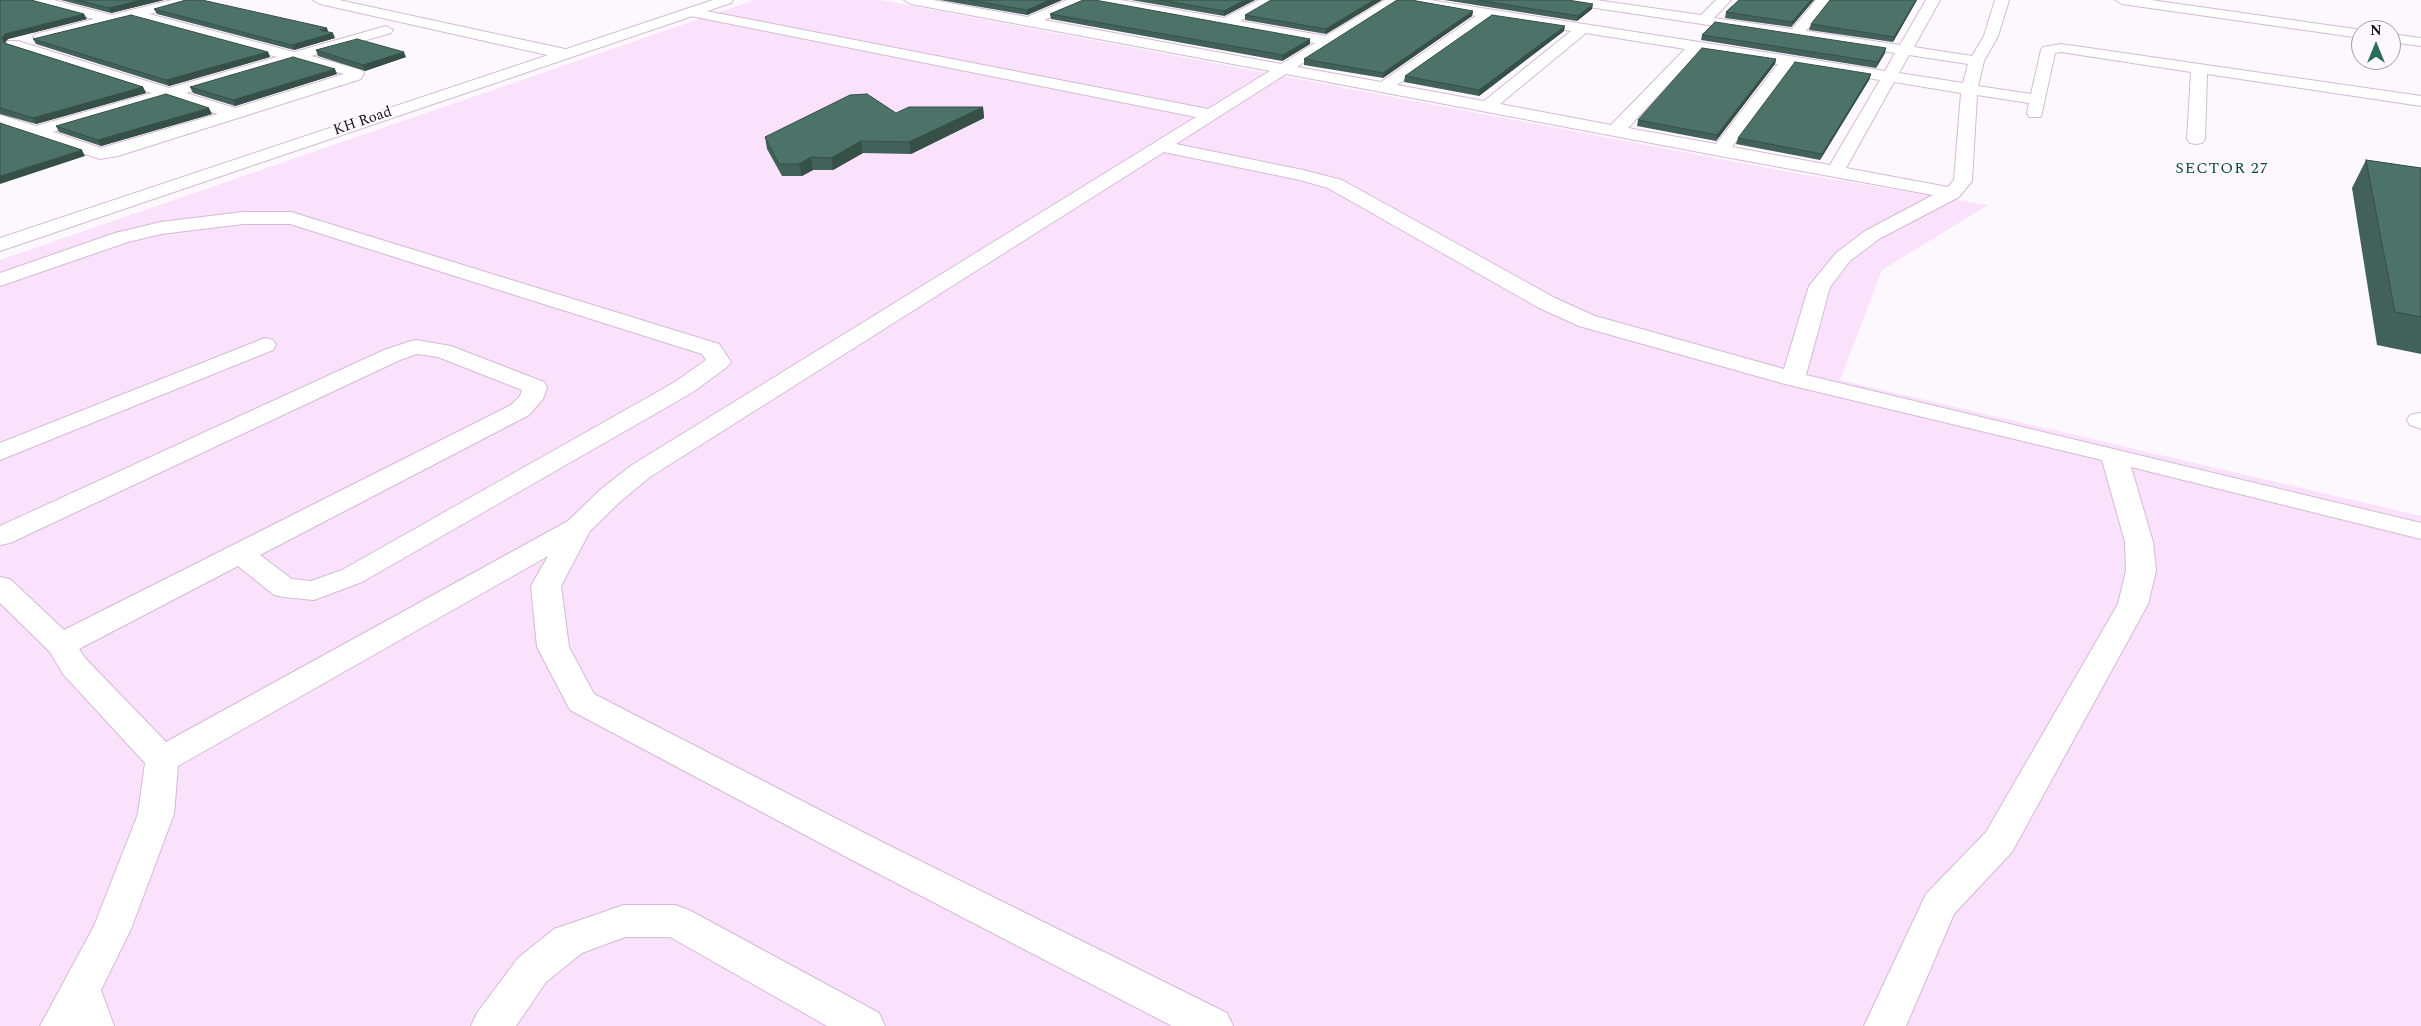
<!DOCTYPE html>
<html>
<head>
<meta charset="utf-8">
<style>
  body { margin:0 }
  #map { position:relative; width:2421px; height:1026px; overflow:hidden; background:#fdf8fd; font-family:Spectral,serif }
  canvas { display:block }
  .north { position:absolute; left:2351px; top:20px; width:50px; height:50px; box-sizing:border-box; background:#fdf8fd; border:1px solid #a29ca2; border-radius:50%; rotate:0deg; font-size:14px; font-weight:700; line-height:20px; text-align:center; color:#19111a }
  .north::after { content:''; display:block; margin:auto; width:18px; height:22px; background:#2b6d5d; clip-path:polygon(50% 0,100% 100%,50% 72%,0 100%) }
</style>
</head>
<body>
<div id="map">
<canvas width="2421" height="1026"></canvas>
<div class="north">N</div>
</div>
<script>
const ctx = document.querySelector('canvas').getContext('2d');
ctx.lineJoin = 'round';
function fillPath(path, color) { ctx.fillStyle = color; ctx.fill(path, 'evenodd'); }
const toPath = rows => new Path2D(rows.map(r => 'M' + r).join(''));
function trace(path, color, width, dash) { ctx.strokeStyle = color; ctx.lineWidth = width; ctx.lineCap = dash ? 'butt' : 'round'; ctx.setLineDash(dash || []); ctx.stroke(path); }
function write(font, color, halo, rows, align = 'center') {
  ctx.font = font + ' Spectral,serif'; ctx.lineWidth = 5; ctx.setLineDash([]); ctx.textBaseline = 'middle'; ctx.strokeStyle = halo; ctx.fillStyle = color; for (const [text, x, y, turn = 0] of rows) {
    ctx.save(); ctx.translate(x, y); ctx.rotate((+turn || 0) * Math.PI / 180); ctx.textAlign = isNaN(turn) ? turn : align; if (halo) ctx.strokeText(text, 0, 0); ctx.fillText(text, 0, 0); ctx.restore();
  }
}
fillPath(toPath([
  [754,0,881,0,1794,173,1988,205,1882,270,1840,380,2421,516,2421,1026,0,1026,0,260]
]), '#fae1fc');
const minor = toPath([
  [31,0,54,0,111,15,172,0,195,0,193,3,149,14,294,52,386,26,393,30,391,33,311,56,362,70,364,73,361,79,118,156,100,159,0,126,0,115,36,126,152,93,8,47,6,44,8,41,18,41,169,88,277,57,132,18,40,41,33,37,35,34,94,19,33,3,31,0],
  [295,61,344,74,235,108,186,93,295,61],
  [169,98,218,114,101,148,53,132,169,98],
  [313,0,339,0,565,49,573,54,565,59,320,4,313,0],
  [904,0,933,0,1027,17,1067,0,1085,0,1083,3,1044,20,1281,64,1315,43,1097,4,1090,0,1120,0,1224,18,1259,0,1276,0,1240,21,1326,36,1385,0,1401,0,1297,67,1381,82,1476,16,1417,6,1412,5,1412,0,1430,0,1885,71,1895,53,1569,4,1562,0,1596,0,1701,15,1716,0,1731,0,1714,18,1792,29,1816,0,1830,0,1806,31,1900,45,1926,0,1940,0,1914,47,1972,56,1984,36,1995,0,2009,0,1998,36,1984,61,1978,86,2031,94,2041,50,2043,47,2061,44,2421,96,2421,106,2207,74,2205,139,2202,143,2196,144,2190,143,2187,139,2191,72,2061,52,2055,53,2041,117,2029,117,2027,113,2029,103,1977,95,1972,181,1959,197,1879,239,1850,261,1830,287,1806,375,2421,523,2421,539,2131,467,2153,542,2156,571,2148,604,2012,852,1954,914,1906,1026,1864,1026,1926,894,1986,832,2118,604,2126,571,2125,542,2102,460,1785,384,1579,326,1539,308,1328,188,1300,180,1164,152,650,477,621,501,590,531,561,586,569,647,594,694,880,841,1227,1013,1233,1026,1172,1026,854,861,570,710,537,647,531,586,548,556,178,766,174,814,131,929,101,990,114,1026,40,1026,94,926,138,814,145,763,63,674,50,652,0,603,0,577,10,579,64,630,511,405,520,396,522,390,438,357,417,354,400,360,10,543,0,545,0,526,384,350,408,342,416,340,451,346,544,382,547,387,543,399,529,415,260,555,292,579,311,581,342,570,675,382,706,360,702,354,290,224,243,224,161,234,128,242,0,286,0,273,115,233,161,222,243,212,291,212,719,344,731,362,727,367,693,392,362,582,314,600,284,597,274,595,238,566,79,649,85,658,166,742,568,521,601,489,632,465,1196,117,686,15,684,12,686,9,691,8,1208,109,1270,71,911,4,904,0],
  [1491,18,1571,31,1484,101,1397,85,1491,18],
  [1586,33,1685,49,1611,125,1500,104,1586,33],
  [1699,51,1778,64,1716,144,1628,128,1699,51],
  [1909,55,1968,64,1963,83,1899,73,1909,55],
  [1792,66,1880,80,1830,165,1732,147,1792,66],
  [1286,74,1720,156,1933,195,1865,231,1836,253,1809,286,1784,369,1595,316,1555,298,1342,180,1303,170,1176,144,1286,74],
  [1894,82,1961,93,1954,180,1948,187,1846,168,1894,82],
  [2115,0,2151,0,2362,30,2361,38,2122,4,2115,0],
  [2391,34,2421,38,2421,46,2391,42,2391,34],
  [265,338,273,340,276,345,273,350,0,460,0,443,265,338],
  [2419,413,2421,413,2421,429,2410,425,2407,420,2410,415,2419,413],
  [624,905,675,905,689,910,879,1013,885,1026,827,1026,670,937,625,937,582,953,546,982,516,1026,471,1026,477,1013,518,958,554,929,624,905]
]);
const major = toPath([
  [713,0,733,0,731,3,0,251,0,238,713,0]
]);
trace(minor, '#d3bbd5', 2);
trace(major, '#d3bbd5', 2);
fillPath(minor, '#fff');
fillPath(major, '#fff');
fillPath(toPath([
  [0,0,87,19,8,39,5,43,143,87,146,93,36,124,0,114],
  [61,0,164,0,111,13],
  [940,0,1062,0,1027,15],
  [1131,0,1255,0,1224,16],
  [1382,0,1326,34,1245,20,1245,15],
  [1444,0,1568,0,1592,9,1577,21],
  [1739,0,1814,0,1791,27,1725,18,1726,12],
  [1917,0,1893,42,1809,30,1811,24],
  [1096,1,1310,44,1282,61,1051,19,1050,14],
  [154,9,328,32,335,38,294,50,157,14],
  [1473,11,1472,16,1383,78,1304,65,1304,59],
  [1564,31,1479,96,1404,82,1405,76],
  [1702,35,1885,53,1876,68,1701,40],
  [33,39,268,52,270,57,169,86,36,44],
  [316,50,406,57,365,71,318,56],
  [1776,59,1775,64,1716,141,1637,126,1638,120],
  [337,74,235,106,193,93,190,87],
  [1871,74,1869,80,1820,160,1736,144,1738,138],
  [983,107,984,118,911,154,863,153,833,170,813,170,802,176,782,176,767,149,765,137,896,113],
  [212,114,101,146,59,132,56,126],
  [2366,160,2421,168,2421,354,2377,345,2352,188]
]), '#426259');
fillPath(toPath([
  [141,0,164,0,111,13,109,8],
  [1050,0,1062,0,1027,15,1027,10],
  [1245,0,1255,0,1224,16,1224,11],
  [1374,0,1382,0,1326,34,1326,29],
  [1811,0,1814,0,1791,27,1792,22],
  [1916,0,1917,0,1893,42,1894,37],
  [1593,4,1592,9,1577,21,1578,16],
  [1473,11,1472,16,1383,78,1383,73],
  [84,14,87,19,8,39,4,43,6,48,2,38,5,34],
  [1565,26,1564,31,1479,96,1479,90],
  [327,28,329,34,320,30],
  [333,33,335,38,294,50,292,45],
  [1310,39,1310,44,1282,61,1283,55],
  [1886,48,1885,53,1876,68,1878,62],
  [268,52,270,57,169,86,166,80],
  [404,52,406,57,365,71,363,65],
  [1776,59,1775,64,1716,141,1717,135],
  [335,69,337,74,235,106,233,100],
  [1871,74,1869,80,1820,160,1822,154],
  [143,87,146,93,36,124,33,118],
  [983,107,984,118,911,154,909,142],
  [209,108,212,114,101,146,98,140],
  [861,141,863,153,833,170,831,158],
  [82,150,85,156,0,184,0,176],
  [811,157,813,170,802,176,799,164]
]), '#365048');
const building = toPath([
  [0,0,31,0,84,14,5,34,2,38,4,43,143,87,33,118,0,108,0,0],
  [78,0,141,0,109,8,78,0],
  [186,0,202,0,327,28,320,30,333,33,292,45,154,9,186,0],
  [969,0,1050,0,1027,10,969,0],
  [1083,0,1095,0,1310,39,1283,55,1050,14,1083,0],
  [1160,0,1245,0,1224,11,1160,0],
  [1271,0,1374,0,1326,29,1245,15,1271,0],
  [1397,0,1411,0,1473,11,1383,73,1304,59,1397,0],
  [1477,0,1568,0,1593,4,1578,16,1477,0],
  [1739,0,1811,0,1792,22,1726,12,1739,0],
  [1830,0,1916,0,1894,37,1811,24,1830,0],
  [131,15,268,52,166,80,33,39,131,15],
  [1492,15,1565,26,1479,90,1405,76,1492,15],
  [1715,22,1886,48,1878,62,1702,35,1715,22],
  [357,39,404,52,363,65,316,50,357,39],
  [1702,48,1776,59,1717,135,1638,120,1702,48],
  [293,57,335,69,233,100,190,87,293,57],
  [1795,62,1871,74,1822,154,1738,138,1795,62],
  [166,94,209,108,98,140,56,126,166,94],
  [867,94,896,113,909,107,983,107,909,142,861,141,831,158,811,157,799,164,779,164,765,137,850,95,867,94],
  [0,123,82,150,0,176,0,123],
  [2366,160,2421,168,2421,317,2395,312,2366,160]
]);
fillPath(building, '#4d7267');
trace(building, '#365048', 1);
write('15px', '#19111a', '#fdf8fd', [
  ["KH Road",363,122,-19]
]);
ctx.letterSpacing = '1px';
write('16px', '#11483b', '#fdf8fd', [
  ["SECTOR 27",2222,170]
]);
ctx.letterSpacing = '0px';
</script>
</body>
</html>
